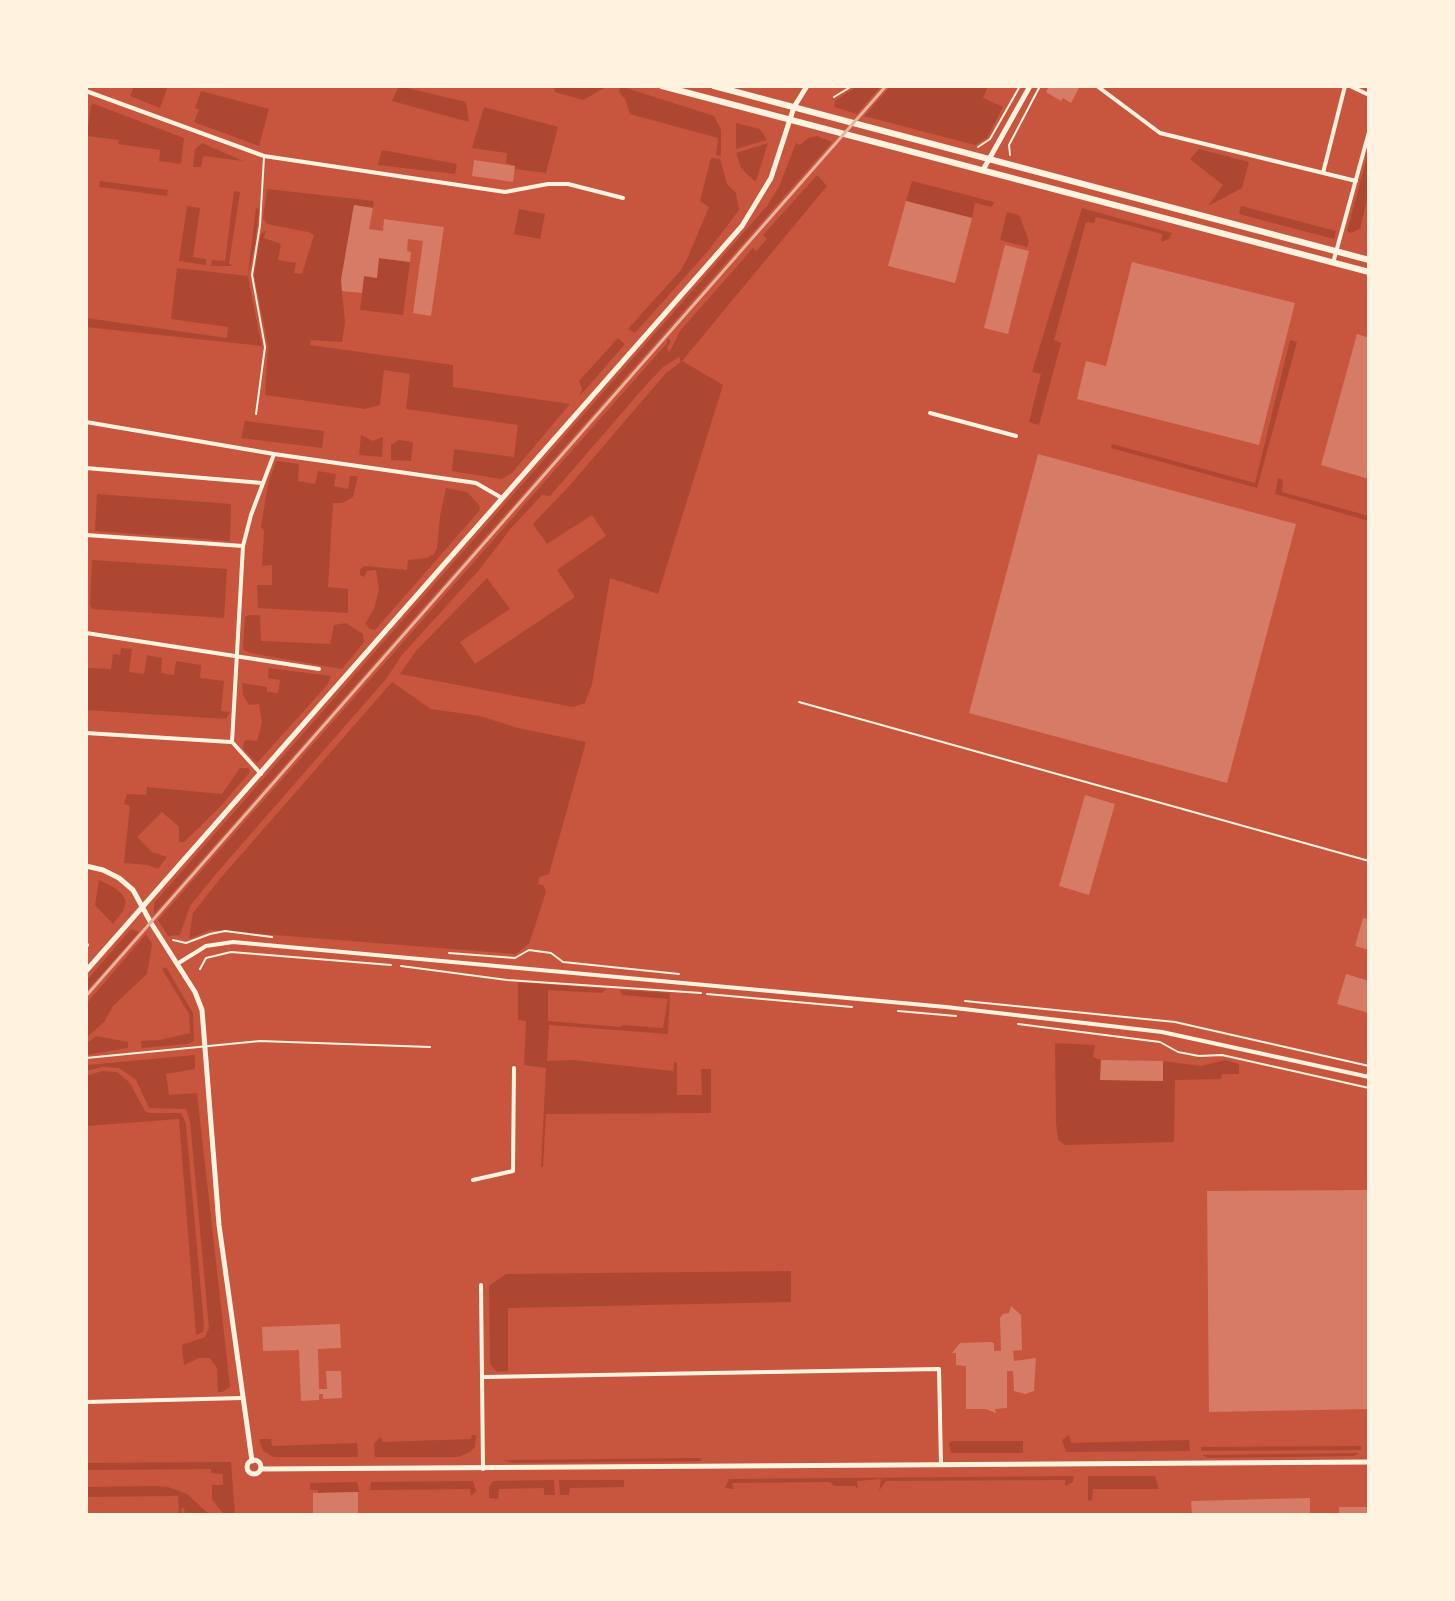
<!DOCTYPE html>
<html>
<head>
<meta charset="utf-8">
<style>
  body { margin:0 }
  #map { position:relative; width:1455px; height:1601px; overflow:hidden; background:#c8553d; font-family:Cabin,sans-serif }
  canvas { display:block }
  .frame { position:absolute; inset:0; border:88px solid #fff3e0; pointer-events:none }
</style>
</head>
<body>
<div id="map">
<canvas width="1455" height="1601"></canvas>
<div class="frame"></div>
</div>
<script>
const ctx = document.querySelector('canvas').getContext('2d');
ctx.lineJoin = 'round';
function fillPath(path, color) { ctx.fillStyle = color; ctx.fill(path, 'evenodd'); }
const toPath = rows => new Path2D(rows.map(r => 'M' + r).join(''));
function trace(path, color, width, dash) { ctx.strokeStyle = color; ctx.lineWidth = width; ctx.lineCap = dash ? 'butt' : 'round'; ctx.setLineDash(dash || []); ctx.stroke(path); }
fillPath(toPath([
  [134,86,168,86,160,108,130,96],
  [399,86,466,102,469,122,392,101],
  [553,86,608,86,583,100,555,92],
  [620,86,714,116,721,130,721,156,716,155,718,138,630,114,625,99,619,92],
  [858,86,881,86,857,114,834,107,835,101],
  [891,86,988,86,983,98,1003,107,987,138,975,145,864,116],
  [201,91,269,109,259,146,194,122,199,110,195,108],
  [94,104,184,138,181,164,159,161,160,150,118,144,119,140,87,136,91,105],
  [484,107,558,127,546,173,515,169,515,166,506,163,507,153,472,148],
  [736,123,760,129,767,140,736,149],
  [817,136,832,142,154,914,154,903,767,206,779,187,796,143,800,145,808,138],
  [202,143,243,161,203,156,201,167,193,167,195,149],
  [768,143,756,181,753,180,741,168,736,153],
  [1199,149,1249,162,1242,188,1208,206,1223,185,1190,159],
  [382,150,457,164,455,174,378,165],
  [1369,150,1369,192,1360,229,1350,233,1347,231],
  [711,158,720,159,727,184,736,193,739,210,708,251,635,333,628,329,681,270,687,259,709,207,700,201],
  [817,175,827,186,682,361,723,385,658,594,610,578,592,684,585,703,573,707,400,674,416,651,487,578,510,609,460,642,475,664,575,597,557,570,606,536,592,515,547,544,533,524,571,484,666,373,681,362,679,357,663,367,646,385,550,496,542,495,512,527,479,570,402,655,386,679,215,875,190,906,180,935,168,936,158,920,667,343,667,338,671,341,667,348,669,353,680,331,753,248,756,251,767,239,763,235],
  [100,181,168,190,167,196,99,187],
  [912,181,994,202,992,207,975,203,972,218,906,201],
  [267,189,374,201,373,208,354,205,341,280,345,323,342,342,311,340,310,345,453,365,453,387,570,404,512,473,501,479,452,471,454,449,514,457,518,425,406,409,410,374,384,370,380,405,365,409,265,395,268,346,254,275,261,234,266,230,264,238,281,244,278,260,296,263,294,273,302,274,314,235,308,232,267,224,263,219],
  [234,191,240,192,229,263,232,266,211,266,212,260,225,261],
  [187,206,200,208,193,257,206,259,206,265,179,261],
  [1241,206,1336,231,1334,239,1239,214],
  [256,207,259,210,255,244,248,277,262,346,86,327,86,318,227,338,228,327,171,319,177,268,248,276],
  [1082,208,1172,233,1169,239,1161,242,1162,234,1096,217,1094,223,1086,222,1054,340,1061,343,1039,425,1029,422,1041,374,1032,372],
  [519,209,545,214,540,239,514,234],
  [1007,212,1019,215,1029,241,1027,247,1000,240],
  [379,258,410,262,403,315,360,310,364,276,376,278],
  [618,338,625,344,579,397,582,389,579,381],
  [1290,340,1297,342,1257,488,1111,448,1112,444,1255,483],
  [245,421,324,431,322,448,241,438],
  [361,435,373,441,383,437,382,457,359,455],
  [399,440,413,442,411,461,391,460,391,445],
  [276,461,299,464,298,481,315,484,318,471,336,474,334,486,348,489,350,476,358,476,353,497,342,503,333,503,328,587,348,589,348,613,258,608,257,585,272,585,272,565,262,566,264,531,261,527,268,484],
  [1278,478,1283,480,1282,492,1369,516,1369,521,1275,494],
  [446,488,467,492,479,505,480,510,375,630,370,629,365,624,374,609,379,590,376,570,367,571,364,577,360,575,360,569,365,566,407,570,408,560,427,558,434,554,437,548,440,516],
  [97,494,231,504,230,541,95,531],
  [92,560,227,569,224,618,92,609,90,605],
  [249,615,260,615,261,641,330,644,334,625,346,623,363,634,364,642,342,669,250,653,243,649,245,617],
  [121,648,132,649,129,672,144,674,147,655,162,658,161,673,174,675,176,661,201,665,200,678,224,681,221,711,230,712,226,719,86,710,86,663,88,663,88,668,111,669,113,654,120,655],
  [269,668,331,676,328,684,257,763,243,749,244,742,247,740,257,741,262,723,259,704,249,705,243,695,242,683,267,687,267,692,278,693,280,680,268,678],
  [392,682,431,709,480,716,518,728,586,742,549,874,539,877,538,884,544,886,546,892,529,944,516,954,210,930,189,939,193,913,219,880],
  [240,768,249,768,250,772,219,808,184,842,179,842,179,827,162,812,137,837,152,852,167,857,158,869,148,865,124,863,130,806,124,804,127,794,146,795,147,787,222,794],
  [99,880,115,888,122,894,126,902,123,911,113,924,95,905],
  [131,929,139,932,86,992,86,981],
  [146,934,152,944,147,974,113,1006,104,1022,86,1038,86,1004],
  [166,967,193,1013,194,1041,187,1044,142,1048,141,1041,160,1040,190,1033,189,1014,162,969],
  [518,982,606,989,602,993,548,990,548,1021,621,1027,622,1025,663,1028,668,999,622,995,620,990,670,993,668,1034,549,1025,547,1061,572,1060,673,1071,674,1062,677,1063,677,1095,702,1095,701,1069,711,1069,711,1113,546,1114,543,1167,541,1167,546,1068,524,1065,526,1021,518,1020],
  [96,1036,128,1042,128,1048,86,1055,86,1044],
  [1055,1043,1095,1045,1093,1057,1101,1060,1101,1080,1162,1081,1163,1061,1201,1066,1225,1060,1239,1064,1239,1074,1222,1074,1221,1079,1175,1080,1174,1142,1065,1145,1058,1140,1056,1123],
  [195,1055,195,1069,166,1074,169,1095,197,1093,230,1387,222,1392,218,1392,217,1368,210,1358,199,1358,184,1365,182,1345,205,1337,209,1328,190,1121,186,1109,149,1108,136,1080,119,1068,102,1067,86,1071,87,1065],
  [102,1071,117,1072,130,1083,145,1111,149,1113,181,1113,186,1124,204,1325,203,1332,196,1335,179,1119,86,1126,86,1076],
  [791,1271,791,1302,508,1308,508,1371,497,1372,490,1364,489,1286,506,1274],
  [472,1435,476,1435,475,1447,470,1452,458,1457,375,1457,374,1444,380,1437,383,1442,471,1439],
  [1069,1435,1071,1443,1189,1440,1190,1451,1066,1452,1062,1440],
  [259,1439,271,1439,272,1446,357,1443,358,1457,274,1457,263,1451],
  [953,1441,1023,1441,1023,1453,951,1453,949,1443],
  [1361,1446,1361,1450,1201,1451,1201,1447],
  [1359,1453,1354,1456,1208,1458,1202,1455],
  [701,1458,701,1461,512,1463,503,1460],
  [231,1462,235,1515,224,1515,212,1499,212,1485,223,1485,223,1474,211,1473,211,1469,86,1470,86,1463],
  [1074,1476,1073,1482,1065,1486,1065,1480,886,1481,879,1491,881,1479,857,1481,858,1489,855,1486,834,1486,830,1482,732,1483,734,1489,725,1488,729,1479],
  [1088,1476,1155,1476,1159,1489,1093,1489,1092,1500,1088,1501],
  [554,1480,555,1495,544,1495,544,1488,499,1489,498,1499,489,1498,489,1487,493,1481],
  [559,1480,624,1480,624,1487,570,1488,569,1495,560,1495],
  [473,1481,476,1491,471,1496,470,1489,370,1490,371,1482],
  [357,1482,359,1492,318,1493,318,1490,310,1490,310,1483],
  [155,1486,168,1487,187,1494,210,1515,185,1515,184,1508,181,1509,182,1515,179,1515,178,1496,86,1497,86,1487]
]), '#ae4732');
fillPath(toPath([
  [1049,86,1080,86,1071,103,1063,98,1061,101,1046,92],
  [474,160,515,166,513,182,472,176],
  [906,201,972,218,955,283,888,266],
  [354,205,373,208,369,229,383,231,384,219,444,227,431,316,413,313,423,241,408,239,407,251,411,252,410,262,379,258,377,278,364,276,362,293,342,291,341,280],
  [1005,245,1029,251,1008,334,984,328],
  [1132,262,1295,303,1259,445,1077,399,1086,361,1106,366],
  [1357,334,1369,338,1369,479,1321,465],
  [1038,454,1296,524,1227,783,969,713],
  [1085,795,1115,804,1089,895,1059,886],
  [1363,918,1369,919,1369,950,1355,946],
  [1346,974,1369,981,1369,1013,1337,1004],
  [1101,1060,1163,1061,1163,1081,1100,1080],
  [1369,1190,1369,1409,1209,1412,1207,1191],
  [1011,1306,1021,1315,1022,1350,1013,1351,1014,1361,1036,1358,1034,1391,1025,1394,1014,1391,1013,1371,1007,1371,1007,1408,995,1409,996,1413,986,1409,966,1409,966,1366,956,1365,956,1353,952,1353,960,1343,990,1342,994,1343,994,1351,1001,1351,1000,1318,1003,1314,1009,1313],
  [340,1324,341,1348,318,1349,319,1389,327,1389,326,1371,341,1371,342,1398,323,1399,323,1394,319,1394,319,1400,301,1401,299,1350,263,1351,262,1327],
  [358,1492,358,1515,313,1515,313,1493],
  [1310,1498,1310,1515,1192,1515,1191,1501],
  [1339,1507,1369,1507,1369,1515,1339,1515]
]), '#d67c66');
trace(toPath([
  [834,97,852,86],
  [978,147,990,139,1020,86],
  [1010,155,1009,145,1040,86],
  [173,940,186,943,210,934,225,931,272,937],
  [449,953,515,958,529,950,551,953,563,962,679,974],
  [401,966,507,980,701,993],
  [200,969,206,958,231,952,391,965],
  [707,994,852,1007],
  [965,1001,1175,1022,1369,1066],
  [898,1011,956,1016],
  [1018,1024,1160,1042,1178,1052,1199,1056,1222,1055,1369,1088]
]), '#fff3e0', 2);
trace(toPath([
  [256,414,265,347,252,275,260,225,264,157],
  [799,702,1369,861],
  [86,1058,260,1041,430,1047]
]), '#fff3e0', 2);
trace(toPath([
  [1097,86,1160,133,1356,181],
  [1350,86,1369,95],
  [86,91,264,156,505,192,548,184,568,184,623,198],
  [1323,173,1345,86],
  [1333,263,1369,132],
  [930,413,1016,436],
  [86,422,274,454,476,483,502,498],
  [86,468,262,483],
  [86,535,243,546],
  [86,633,319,669],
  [86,733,231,742],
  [261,774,232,742,243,546,251,515,274,454],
  [86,945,87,945],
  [177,964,206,946,233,942,946,1007,1162,1032,1369,1077],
  [473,1180,513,1171,514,1068],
  [481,1285,483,1469],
  [484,1377,939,1369,941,1465],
  [86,1402,242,1398]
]), '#fff3e0', 4);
trace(toPath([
  [983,170,1030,86],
  [86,866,103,870,119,878,133,890,151,923,195,992,202,1010,219,1225,252,1461],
  [86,971,742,226,771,178,794,107,807,86],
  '247 1467a7 7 0 1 1 14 0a7 7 0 1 1-14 0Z',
  [261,1469,1369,1462]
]), '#fff3e0', 5);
trace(toPath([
  [662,86,1369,272],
  [714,86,1369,260]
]), '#fff3e0', 6);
trace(toPath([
  [86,996,886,86]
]), '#e9b49f', 3);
</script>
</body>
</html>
